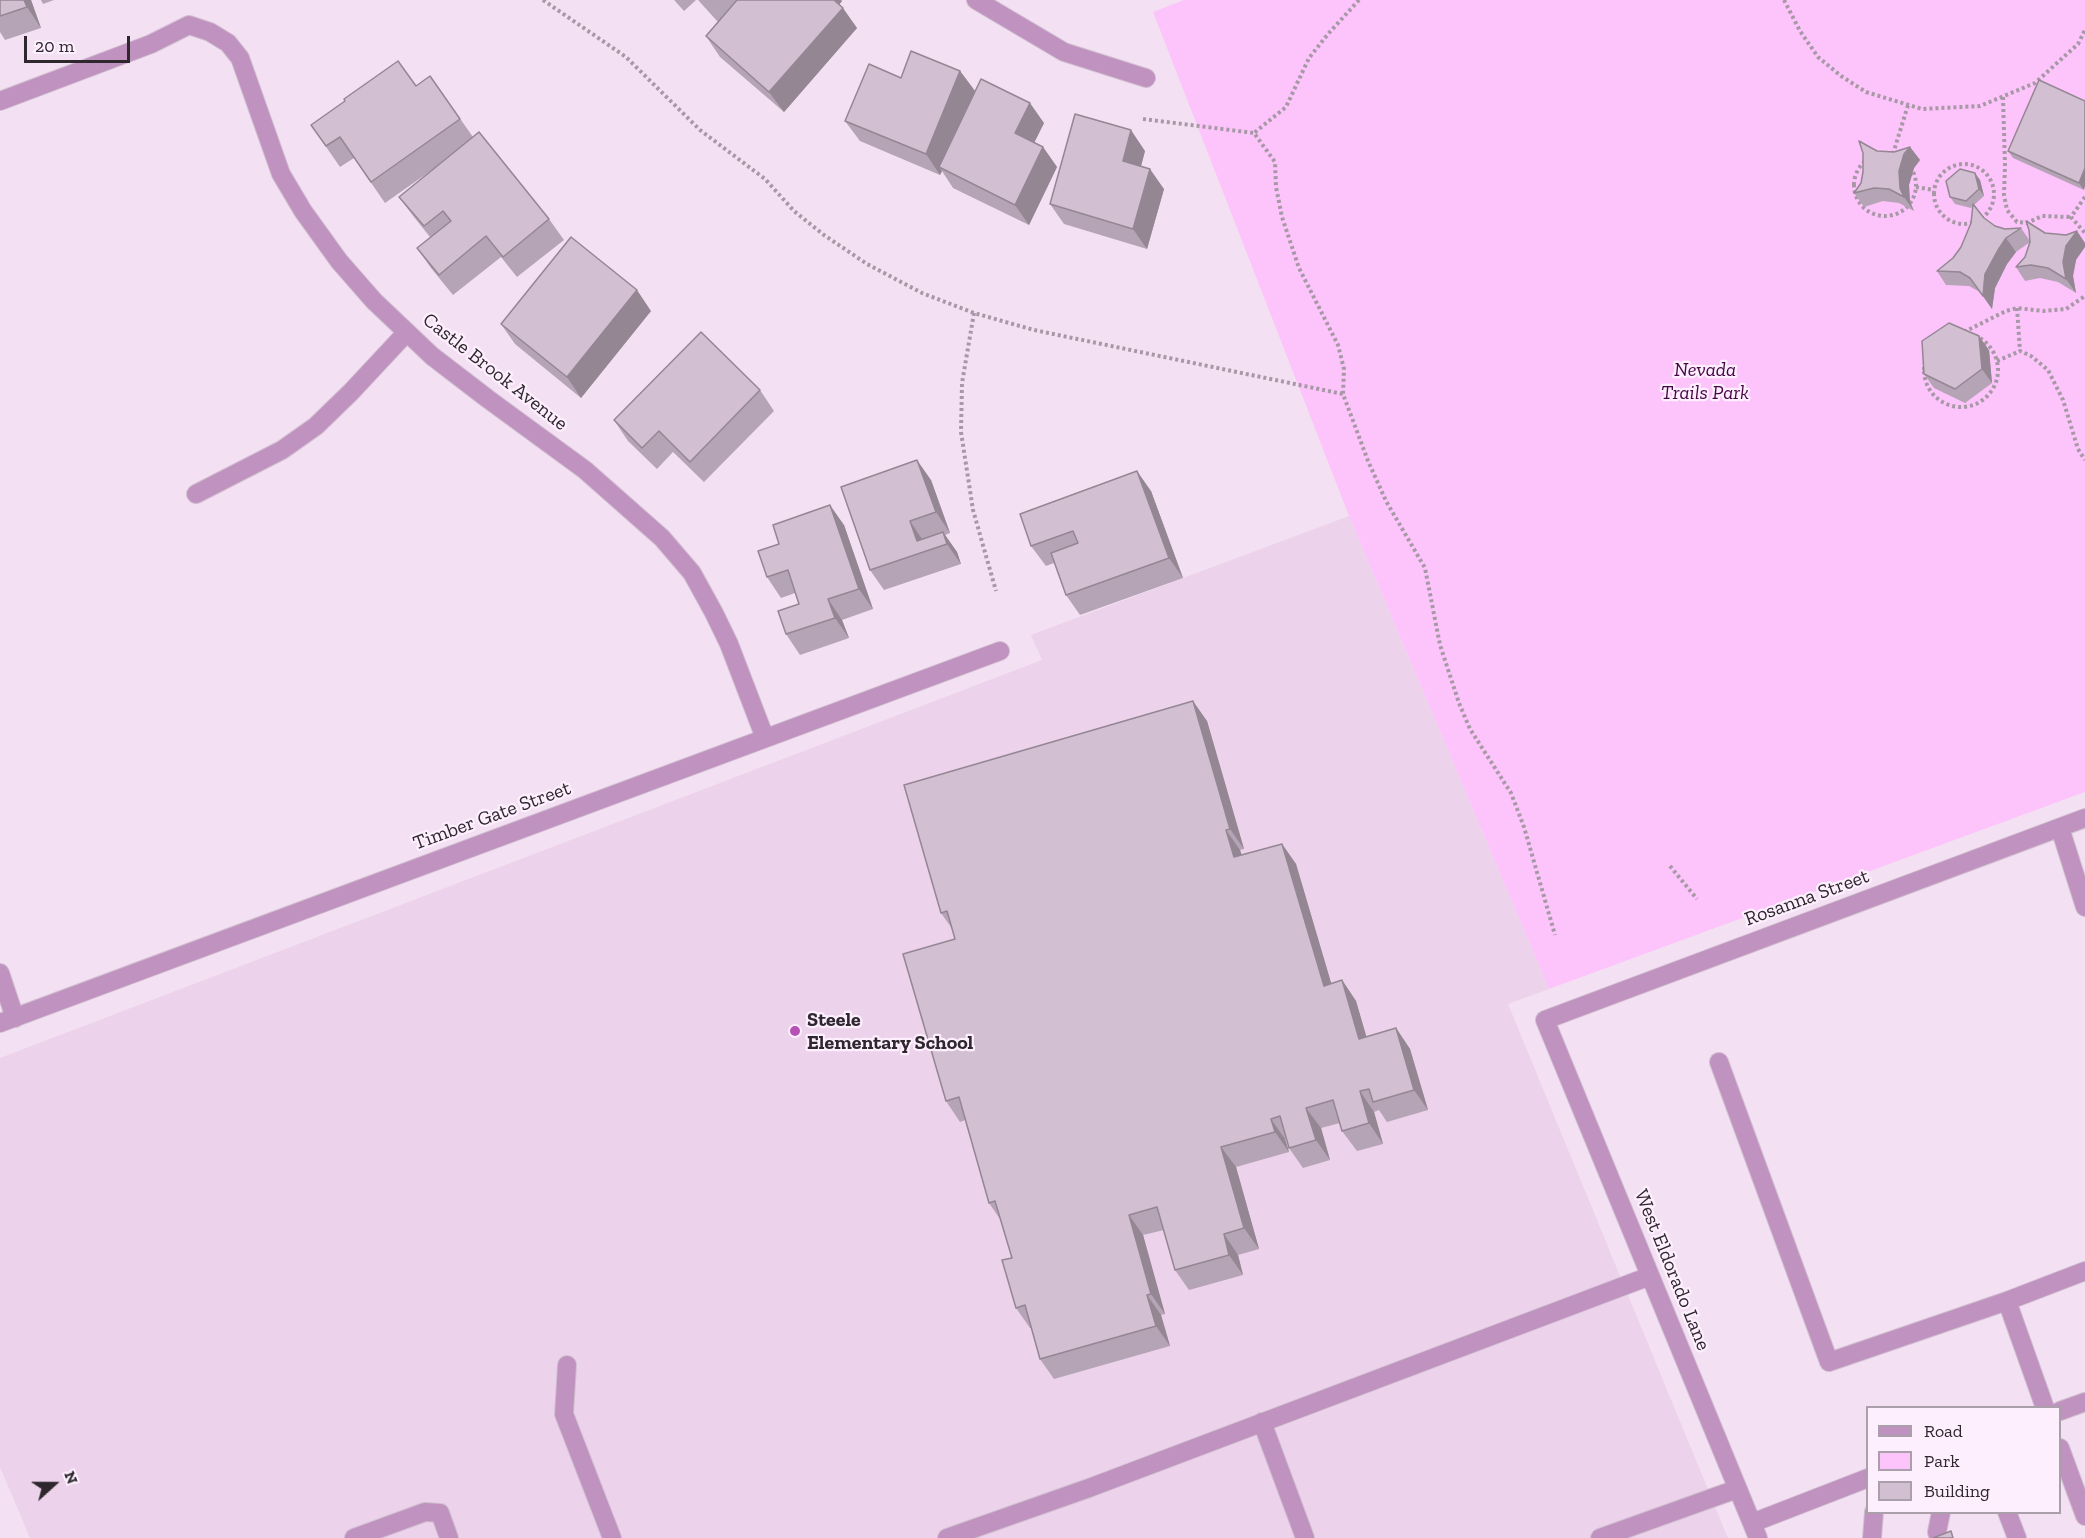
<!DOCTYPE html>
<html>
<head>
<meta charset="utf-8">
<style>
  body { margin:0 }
  #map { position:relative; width:2085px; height:1538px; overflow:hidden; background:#f4e0f3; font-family:"Zilla Slab",serif }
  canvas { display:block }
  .legend { position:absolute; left:1866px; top:1406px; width:195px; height:108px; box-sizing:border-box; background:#feeffe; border:2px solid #ab9fab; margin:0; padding:8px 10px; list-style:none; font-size:18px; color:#2e272e }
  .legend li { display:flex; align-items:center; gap:12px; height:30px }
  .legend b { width:30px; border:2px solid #ab9fab }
  .north { position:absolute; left:24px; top:1454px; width:60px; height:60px; -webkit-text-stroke:4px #feeffe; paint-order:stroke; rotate:69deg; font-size:16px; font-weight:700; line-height:24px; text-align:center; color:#2e272e }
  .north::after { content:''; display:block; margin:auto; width:21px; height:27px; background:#2e272e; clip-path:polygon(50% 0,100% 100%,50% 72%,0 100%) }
  .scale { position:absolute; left:24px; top:36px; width:106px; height:27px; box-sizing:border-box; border:3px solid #2e272e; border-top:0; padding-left:8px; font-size:18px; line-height:21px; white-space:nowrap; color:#2e272e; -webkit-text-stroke:4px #feeffe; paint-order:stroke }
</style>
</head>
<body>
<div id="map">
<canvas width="2085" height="1538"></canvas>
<ul class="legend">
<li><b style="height:8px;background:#c092bf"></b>Road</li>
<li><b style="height:16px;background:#fcc4fa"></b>Park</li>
<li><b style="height:16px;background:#d3bfd2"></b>Building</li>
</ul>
<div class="north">N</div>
<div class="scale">20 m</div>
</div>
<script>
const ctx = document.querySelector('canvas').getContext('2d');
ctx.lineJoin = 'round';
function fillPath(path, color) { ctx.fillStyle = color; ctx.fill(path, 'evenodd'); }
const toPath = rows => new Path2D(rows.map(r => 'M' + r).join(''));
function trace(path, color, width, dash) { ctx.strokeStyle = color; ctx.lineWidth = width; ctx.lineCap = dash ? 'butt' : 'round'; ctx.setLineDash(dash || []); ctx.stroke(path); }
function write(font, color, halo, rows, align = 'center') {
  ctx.font = font + ' "Zilla Slab",serif'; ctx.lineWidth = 4.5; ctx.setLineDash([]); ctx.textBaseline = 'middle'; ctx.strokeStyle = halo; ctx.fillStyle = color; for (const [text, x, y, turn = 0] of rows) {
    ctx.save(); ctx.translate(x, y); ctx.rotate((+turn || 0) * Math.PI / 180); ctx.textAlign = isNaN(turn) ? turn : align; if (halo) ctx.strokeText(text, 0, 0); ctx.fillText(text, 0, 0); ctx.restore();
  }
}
fillPath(toPath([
  [1349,516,1549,989,1508,1004,1728,1538,30,1538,0,1467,0,1058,1042,660,1031,635]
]), '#ecd2eb');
fillPath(toPath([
  [1184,0,2085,0,2085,792,1549,989,1349,516,1153,12]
]), '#fcc4fa');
const minor = toPath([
  [976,0,1064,52,1146,78],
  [0,101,151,44,189,25,210,32,228,43,240,58,281,174,303,211,339,261,374,301,432,356,488,399,585,470,662,538,692,573,714,613,729,644,765,738],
  [196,494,282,450,316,426,351,392,407,332],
  [2060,828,2085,907],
  [0,973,15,1018],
  [0,1023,1000,651],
  [1719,1062,1829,1362,2007,1301,2085,1271],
  [2007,1301,2045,1408],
  [567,1365,564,1414,612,1538],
  [2060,1411,2085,1402],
  [1262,1422,1305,1538],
  [2060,1448,2085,1516],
  [2007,1512,2017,1538],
  [1752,1523,1868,1478],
  [354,1538,425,1512,440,1513,449,1538],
  [947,1538,1089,1488,1650,1276],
  [1600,1538,1737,1489],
  [1758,1538,1545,1020,2085,818],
  [1872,1538,1874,1512],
  [1939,1538,1937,1532,1941,1512]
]);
trace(minor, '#d0bfd0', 20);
trace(toPath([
  [543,0,626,57,700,130,765,179,794,211,824,235,867,264,922,293,974,313,1034,330,1343,394],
  [1359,0,1328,34,1309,58,1286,107,1254,133,1275,162,1276,187,1282,217,1299,268,1338,345,1344,369,1343,394,1368,461,1386,501,1425,568,1440,645,1459,703,1470,729,1511,793,1524,827,1555,935],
  [1784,0,1800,31,1818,57,1841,76,1866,92,1922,109,1980,106,2035,83,2078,44,2085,30],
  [2003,97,2005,165,2004,195,2007,210,2017,222,2027,223,2042,216,2071,217],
  [1143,119,1254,133],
  '1854 185a31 31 0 1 1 62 0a31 31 0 1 1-62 0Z',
  [1893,154,1908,105],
  '1934 194a30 30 0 1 1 60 0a30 30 0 1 1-60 0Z',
  [1916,187,1934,190],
  [2085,197,2071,217,2085,233],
  [2017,308,2020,351],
  [974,313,962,383,961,432,973,510,996,591],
  [1964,332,2006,311,2017,308,2043,311,2066,309,2085,296],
  '1924 370a37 37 0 1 1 74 0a37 37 0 1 1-74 0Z',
  [1997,361,2020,351,2031,356,2048,370,2063,400,2078,449,2085,460],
  [1670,866,1697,899]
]), '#a798a6', 4, [3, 3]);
trace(minor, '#c092bf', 18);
fillPath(toPath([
  [0,0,31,0,41,28,5,40,0,32],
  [41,0,54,0,43,4],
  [674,0,696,0,684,11],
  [698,0,841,0,842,1,839,5,857,28,784,112,720,57,706,36,721,19,718,22],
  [960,71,975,91,970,102,1044,123,1034,143,1043,147,1057,167,1029,225,953,188,942,171,940,175,860,141,845,121,901,78],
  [430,76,473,137,549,219,564,240,517,277,501,257,453,295,431,268,417,248,430,237,414,217,399,197,439,165,385,203,354,158,340,167,311,125,416,86],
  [2039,80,2084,190,2013,158,2008,151],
  [1910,147,1920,160,1914,168,1909,185,1910,202,1914,211,1899,203,1883,201,1864,207,1854,193,1861,183,1877,151,1894,152],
  [1145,151,1141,166,1164,189,1147,249,1064,224,1050,204],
  [1980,180,1984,196,1974,205,1984,218,1995,226,2005,229,2021,228,2030,241,2076,260,2073,276,2076,293,2058,282,2040,278,2025,281,2016,267,2025,257,2030,242,2016,252,2007,264,1995,288,1992,309,1980,292,1969,286,1946,285,1937,271,1953,258,1961,247,1971,223,1973,206,1971,208,1955,204,1950,197],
  [651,311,581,398,515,344,501,324],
  [1989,350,1992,383,1965,403,1934,388,1924,374],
  [760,390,774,411,704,482,673,452,657,469,628,441,614,420],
  [931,480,950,533,945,535,957,552,961,564,884,590,870,570],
  [1151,491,1183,578,1080,615,1066,595,1054,563,1046,566,1031,546],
  [844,525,873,609,842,620,849,638,800,655,786,634,799,604,795,593,781,598,767,577,779,544],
  [1207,721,1244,849,1240,850,1242,855,1282,844,1296,864,1331,984,1342,980,1356,1001,1366,1037,1396,1028,1410,1049,1428,1110,1387,1122,1379,1110,1374,1112,1383,1144,1357,1151,1342,1131,1340,1123,1321,1128,1330,1160,1303,1168,1289,1148,1286,1139,1285,1139,1289,1152,1236,1167,1259,1249,1238,1255,1243,1275,1189,1290,1175,1270,1164,1230,1143,1235,1165,1314,1161,1315,1170,1346,1054,1379,1040,1359,1031,1328,1030,1328,1016,1308,1012,1258,1000,1219,989,1203,965,1120,960,1122,946,1101,955,939,953,930,941,913]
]), '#b5a4b5');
fillPath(toPath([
  [24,0,31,0,41,28,27,7],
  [829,0,841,0,842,1,835,9],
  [843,8,857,28,784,112,769,92],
  [960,71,975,91,943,169,939,167,942,171,940,175,926,154],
  [1030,103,1044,123,1029,153,1015,133],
  [1131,130,1145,151,1137,181,1123,161],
  [1043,147,1057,167,1029,225,1015,205],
  [1910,147,1920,160,1914,168,1909,185,1910,202,1914,211,1904,197,1900,188,1899,171,1904,154],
  [2085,168,2085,186,2084,190,2079,183],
  [1150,169,1164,189,1147,249,1133,229],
  [1975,173,1980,180,1984,196,1979,189],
  [2077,231,2085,243,2085,247,2076,260,2073,276,2076,293,2066,279,2063,262,2066,246],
  [2006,238,2016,252,2007,264,1995,288,1992,309,1983,296,1985,274,1998,250],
  [637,290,651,311,581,398,567,377],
  [1979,336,1989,350,1992,383,1982,369],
  [917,460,931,480,950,533,936,512],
  [1137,471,1151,491,1183,578,1169,558],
  [830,505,844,525,873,609,859,589],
  [910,521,924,542,917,541],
  [943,532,957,552,961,564,947,544],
  [828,599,842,620,849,638,835,618],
  [1193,701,1207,721,1244,849,1230,829],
  [1226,830,1240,850,1248,878,1234,857],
  [1282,844,1296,864,1338,1006,1324,986],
  [1342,980,1356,1001,1373,1059,1359,1039],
  [1396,1028,1410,1049,1428,1110,1414,1090],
  [1360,1091,1374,1112,1383,1144,1369,1123],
  [1306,1108,1321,1128,1330,1160,1316,1140],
  [1271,1119,1285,1139,1289,1152,1275,1132],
  [1221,1147,1236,1167,1259,1249,1244,1228],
  [1129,1215,1143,1235,1165,1314,1151,1294],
  [1224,1234,1238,1255,1243,1275,1229,1255],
  [1147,1295,1161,1315,1170,1346,1156,1326]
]), '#948693');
const building = toPath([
  [0,0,24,0,27,7,0,16,0,0],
  [737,0,834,0,843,8,769,92,706,36,737,0],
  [911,51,960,71,926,154,845,121,869,64,901,78,911,51],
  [398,61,416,86,430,76,460,119,371,182,340,137,326,146,311,125,345,101,344,99,398,61],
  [981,79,1030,103,1015,133,1043,147,1015,205,939,167,981,79],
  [2039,80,2085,101,2085,168,2079,183,2008,151,2039,80],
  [1075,114,1131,130,1123,161,1150,169,1133,229,1050,204,1075,114],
  [479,132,549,219,503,257,486,236,439,275,417,248,451,221,443,211,424,226,399,197,479,132],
  [1859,141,1877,151,1894,152,1910,147,1904,154,1899,171,1900,188,1904,197,1889,189,1874,188,1854,193,1861,183,1863,172,1863,153,1859,141],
  [1960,169,1975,173,1979,189,1966,201,1950,197,1946,181,1960,169],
  [1973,204,1984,218,1995,226,2005,229,2021,228,2006,238,1998,250,1985,274,1983,296,1970,278,1960,272,1937,271,1953,258,1961,247,1971,223,1973,204],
  [2026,221,2045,233,2066,235,2077,231,2066,246,2063,262,2066,279,2048,268,2031,265,2016,267,2025,257,2030,242,2029,230,2026,221],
  [571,237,637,290,567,377,501,324,571,237],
  [1949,323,1979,336,1982,369,1955,389,1924,374,1922,341,1949,323],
  [701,332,760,390,690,462,659,431,642,448,614,420,701,332],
  [917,460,936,512,910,521,917,541,943,532,947,544,870,570,841,487,917,460],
  [1137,471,1169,558,1066,595,1051,553,1078,543,1073,531,1031,546,1020,514,1137,471],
  [830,505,859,589,828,599,835,618,786,634,778,611,799,604,788,570,767,577,758,551,779,544,773,525,830,505],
  [1193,701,1230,829,1226,830,1234,857,1282,844,1324,986,1342,980,1359,1039,1396,1028,1414,1090,1373,1102,1369,1089,1360,1091,1369,1123,1342,1131,1333,1100,1306,1108,1316,1140,1289,1148,1280,1116,1271,1119,1275,1132,1221,1147,1244,1228,1224,1234,1229,1255,1175,1270,1157,1207,1129,1215,1151,1294,1147,1295,1156,1326,1040,1359,1025,1305,1016,1308,1002,1260,1012,1258,995,1201,989,1203,959,1097,946,1101,903,954,955,939,947,911,941,913,904,785,1193,701],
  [1951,1531,1953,1538,1933,1538,1951,1531]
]);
fillPath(building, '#d3bfd2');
trace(building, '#948693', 1.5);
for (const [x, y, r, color] of [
  [795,1031,6,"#b550b5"]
]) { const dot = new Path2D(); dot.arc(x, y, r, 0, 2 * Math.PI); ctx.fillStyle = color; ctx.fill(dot); trace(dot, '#feeffe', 2); }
write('italic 20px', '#470548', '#feeffe', [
  ["Nevada",1705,370],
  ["Trails Park",1705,393]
]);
write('20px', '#2e272e', '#feeffe', [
  ["Castle Brook Avenue",495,372,38],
  ["Timber Gate Street",492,816,-20],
  ["Rosanna Street",1807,898,-20],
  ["West Eldorado Lane",1672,1270,68]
]);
write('bold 20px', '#2e272e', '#feeffe', [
  ["Steele",807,1020],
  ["Elementary School",807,1043]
], 'left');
</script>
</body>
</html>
